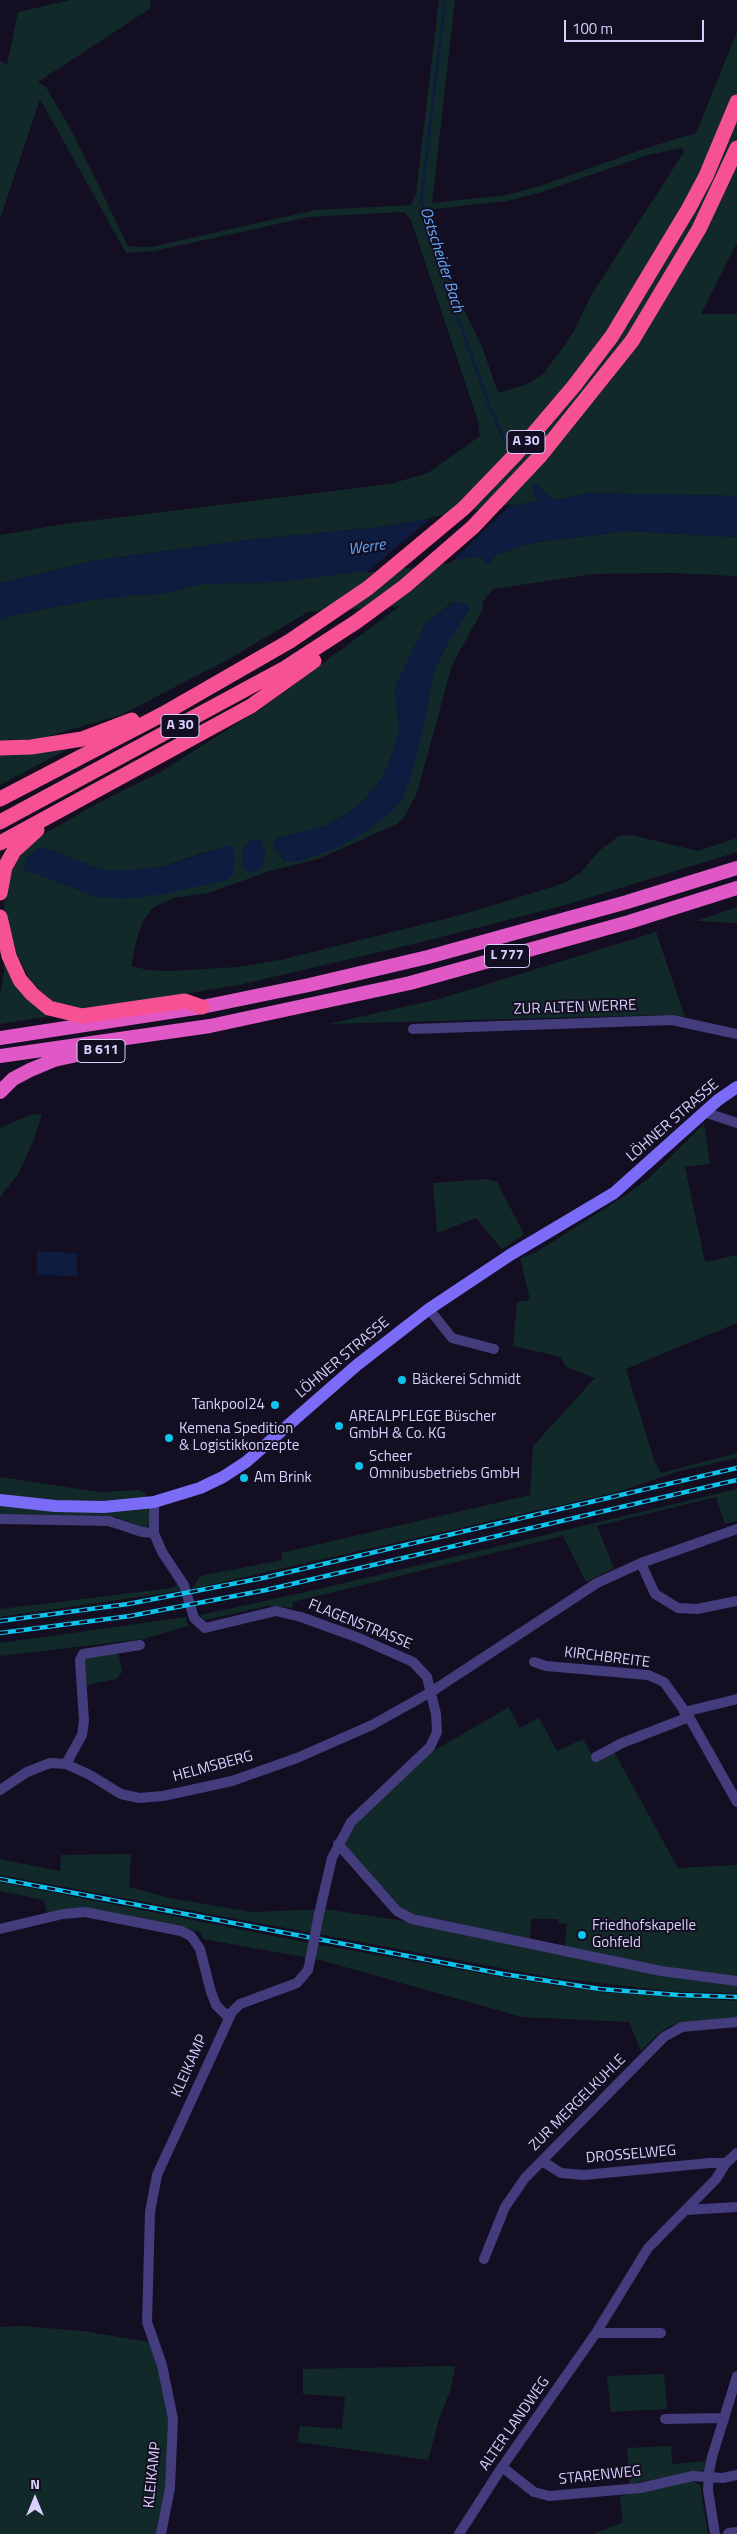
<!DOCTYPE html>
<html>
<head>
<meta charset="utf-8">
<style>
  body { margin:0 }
  #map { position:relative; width:737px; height:2534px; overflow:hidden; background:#130e21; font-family:"Titillium Web",sans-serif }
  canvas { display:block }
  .north { position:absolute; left:10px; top:2474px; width:50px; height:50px; -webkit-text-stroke:4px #130e21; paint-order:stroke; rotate:0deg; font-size:14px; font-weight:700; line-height:20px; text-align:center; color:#d9d0fd }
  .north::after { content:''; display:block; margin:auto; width:18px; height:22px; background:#d9d0fd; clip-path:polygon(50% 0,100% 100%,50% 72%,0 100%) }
  .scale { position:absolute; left:564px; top:20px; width:140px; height:22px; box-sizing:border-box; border:2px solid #d9d0fd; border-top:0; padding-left:6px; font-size:15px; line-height:18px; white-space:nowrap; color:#d9d0fd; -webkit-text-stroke:4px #130e21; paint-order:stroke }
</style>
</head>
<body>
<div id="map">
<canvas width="737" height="2534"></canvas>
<div class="north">N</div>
<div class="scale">100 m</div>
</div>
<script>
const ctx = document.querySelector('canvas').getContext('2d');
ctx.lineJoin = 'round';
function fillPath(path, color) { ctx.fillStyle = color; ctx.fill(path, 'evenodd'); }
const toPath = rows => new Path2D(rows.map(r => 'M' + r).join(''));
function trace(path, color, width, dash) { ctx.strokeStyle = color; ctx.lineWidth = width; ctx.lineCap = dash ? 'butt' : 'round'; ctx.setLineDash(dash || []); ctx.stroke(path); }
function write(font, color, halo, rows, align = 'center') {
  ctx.font = font + ' "Titillium Web",sans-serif'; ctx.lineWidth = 4; ctx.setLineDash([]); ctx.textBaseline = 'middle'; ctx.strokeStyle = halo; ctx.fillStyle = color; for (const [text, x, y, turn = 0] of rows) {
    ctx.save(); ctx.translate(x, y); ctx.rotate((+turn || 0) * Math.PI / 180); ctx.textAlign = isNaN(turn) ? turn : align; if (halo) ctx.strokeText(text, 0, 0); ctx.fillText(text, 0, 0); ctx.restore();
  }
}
fillPath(toPath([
  [71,0,150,0,151,8,38,82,46,87,74,135,128,246,136,247,151,247,315,210,411,205,416,193,439,0,455,0,432,203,506,195,540,186,646,148,696,133,737,32,737,243,701,314,737,314,737,496,586,493,559,500,550,498,532,486,537,501,518,505,372,528,247,540,98,560,0,583,0,535,64,524,390,484,428,473,480,436,478,421,411,220,404,212,309,217,155,251,126,253,40,99,0,219,0,61,7,65,18,12],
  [682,148,684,152,592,294,574,331,562,349,543,374,527,384,498,393,483,349,459,299,433,218,434,209,507,201,542,192,648,155],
  [628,531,737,537,737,576,670,573,593,574,493,589,482,603,483,609,452,665,417,793,405,816,397,824,318,859,270,871,208,893,174,898,154,907,144,919,138,935,131,966,148,970,170,971,238,967,280,960,464,914,565,883,581,872,600,850,619,836,632,835,698,851,737,838,737,852,569,904,422,942,243,984,96,1009,74,1008,51,1001,31,982,16,952,4,908,6,886,15,864,30,842,100,802,162,771,265,706,400,606,308,612,229,659,121,715,39,739,0,740,0,620,15,615,86,601,134,595,159,594,203,584,278,582,476,557,492,558,498,554,531,543],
  [453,602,469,609,446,646,433,674,418,748,306,859,284,861,273,845,327,825,352,810,366,798,382,778,394,751,399,729,395,691,398,681,426,623],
  [48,849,102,870,134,870,164,866,214,849,98,897,23,869,28,857,34,852],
  [72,747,0,785,0,754],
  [737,907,737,923,696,921],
  [656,932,685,1017,655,1015,328,1024,439,999],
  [0,937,4,953,57,1015,0,1024,0,994,4,971],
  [32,1114,42,1115,34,1139,19,1173,0,1197,0,1128],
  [704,1124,710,1164,685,1167,705,1262,737,1255,737,1323,626,1369,654,1460,661,1473,737,1453,737,1458,680,1471,618,1492,192,1589,200,1576,282,1560,281,1553,530,1495,533,1446,595,1378,566,1367,561,1357,513,1346,517,1302,530,1300,520,1258,535,1253,626,1195,648,1179],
  [485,1179,497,1182,524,1234,502,1249,476,1218,437,1233,433,1183],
  [0,1477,100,1492,139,1490,146,1493,150,1522,146,1528,116,1517,0,1516],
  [737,1489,737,1521,725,1524,716,1497,597,1526,614,1568,586,1582,563,1536,293,1602,292,1608,267,1606,205,1620,200,1615,319,1589],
  [178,1584,180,1591,0,1617,0,1609,172,1588],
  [186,1617,188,1626,144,1639,0,1656,0,1643],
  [118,1651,122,1672,116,1679,86,1685,83,1660,88,1656],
  [509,1707,520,1728,539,1718,557,1751,583,1739,594,1759,613,1750,678,1868,737,1865,737,1977,661,1969,565,1947,567,1924,558,1923,558,1919,531,1919,530,1940,401,1911,343,1844,354,1824,432,1752],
  [131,1854,129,1887,170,1898,251,1912,325,1909,410,1922,737,1983,737,1993,679,1992,555,1978,0,1875,0,1859,60,1871,61,1855],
  [0,1882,309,1943,502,1977,599,1992,737,2001,737,2017,670,2026,658,2034,641,2051,629,2022,522,2017,320,1960,203,1939,201,1932,101,1910,47,1914,44,1900,0,1891],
  [22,2326,84,2331,149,2342,161,2366,171,2418,168,2487,158,2534,0,2534,0,2327],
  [455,2366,451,2389,440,2416,428,2460,297,2442,300,2426,342,2429,345,2397,303,2394,303,2369],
  [664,2374,667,2409,611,2412,607,2376],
  [671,2446,672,2464,707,2461,705,2470,629,2484,627,2448],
  [691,2480,700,2485,708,2534,593,2534,623,2522,620,2496]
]), '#12292a');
fillPath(toPath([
  [536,483,550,498,559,500,586,493,737,496,737,537,628,531,531,543,498,554,488,564,484,563,483,557,476,557,278,582,203,584,159,594,134,595,86,601,15,615,0,620,0,583,98,560,247,540,372,528,518,505,537,501,531,486],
  [454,602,468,604,469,609,446,646,433,674,425,723,411,777,402,800,390,814,364,833,336,848,306,859,293,862,285,861,273,845,277,838,327,825,352,810,366,798,382,778,394,751,399,729,395,691,398,681,426,623],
  [252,839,260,839,266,853,263,865,257,872,250,873,244,867,242,854,246,843],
  [231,845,233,847,235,859,233,874,228,880,163,894,125,899,98,897,23,869,28,857,38,848,48,849,102,870,134,870,164,866],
  [37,1251,77,1253,77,1276,37,1275]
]), '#0e1c40');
fillPath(toPath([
  [512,504,450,563,366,573,432,517]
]), '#130e21');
trace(toPath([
  [445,0,421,202,444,279,488,402,509,452]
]), '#0e1c40', 2.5);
trace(toPath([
  [413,1029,672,1020,737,1034],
  [704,1112,737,1123],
  [429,1309,452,1338,494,1349],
  [154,1502,154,1533,162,1552,184,1585,194,1618,205,1628,276,1611,301,1617,359,1638,413,1662,427,1677,436,1714,437,1732,430,1747,351,1822,332,1858,319,1914],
  [0,1519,109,1521,142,1532,154,1533],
  [641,1563,655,1594,678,1608,697,1609,737,1601],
  [534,1662,546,1666,648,1675,664,1682,689,1717,737,1802],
  [684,1712,737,1699],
  [596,1757,622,1743,689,1717],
  [66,1764,82,1735,84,1721,80,1660,83,1654,140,1645],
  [0,1790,27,1772,50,1763,66,1764,90,1775,121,1794,139,1798,163,1796,232,1781,297,1758,372,1725,431,1692,597,1583,641,1563,737,1529],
  [338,1844,397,1911,412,1919,661,1971,737,1981],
  [0,1929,63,1914,85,1912,181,1931,191,1936,200,1949,211,1992,216,2005,228,2017],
  [542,2161,561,2173,584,2175,710,2163,726,2163],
  [686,2210,737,2207],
  [484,2259,505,2207,525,2178,664,2037,682,2027,737,2022],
  [596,2333,661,2333],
  [665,2419,723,2418],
  [502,2467,534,2492,549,2496,640,2488,693,2476,723,2478,737,2475],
  [161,2534,170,2488,173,2419,162,2365,147,2322,150,2212,157,2175,232,2012,240,2004,297,1983,308,1970,310,1961],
  [459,2534,502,2467,596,2333,648,2248,716,2179,726,2163,737,2153],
  [715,2534,708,2490,709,2472,712,2457,737,2376]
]), '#433c7d', 10);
trace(toPath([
  [729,2534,737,2533]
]), '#433c7d', 12);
trace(toPath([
  [0,1500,55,1506,104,1507,154,1502,200,1488,223,1477,246,1462,357,1365,429,1309,510,1255,614,1193,718,1100,737,1087]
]), '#7b6cf8', 12);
trace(toPath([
  [0,1038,202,1007,309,985,428,957,627,902,737,868],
  [0,1056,210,1026,410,983,629,922,737,888],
  [0,1092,13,1079,30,1070,54,1060,91,1052]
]), '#e058c5', 14);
trace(toPath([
  [0,748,31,747,82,739,132,720],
  [0,799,163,714,290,641,368,588,464,508,517,453,574,386,612,336,689,208,706,176,737,102],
  [0,822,285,668,356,622,405,586,473,527,540,456,632,341,699,229,737,148],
  [0,843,251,706,314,661],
  [0,893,5,867,14,851,37,830],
  [0,917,9,956,20,980,32,994,49,1008,82,1016,185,1001,202,1007]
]), '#f65293', 15);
const rail = toPath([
  [0,1621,128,1604,263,1578,737,1468],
  [0,1633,130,1616,266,1590,737,1480],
  [0,1879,503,1974,600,1989,679,1995,737,1997]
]);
trace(rail, '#0cc4ed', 4.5);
trace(rail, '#130e21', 2.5, [8]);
trace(toPath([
  [310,1961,319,1914]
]), '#433c7d', 10);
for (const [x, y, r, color] of [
  [402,1380,5,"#0cc4ed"],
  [275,1405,5,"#0cc4ed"],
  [339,1426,5,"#0cc4ed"],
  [169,1438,5,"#0cc4ed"],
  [359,1466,5,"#0cc4ed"],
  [244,1478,5,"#0cc4ed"],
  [582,1935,5,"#0cc4ed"]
]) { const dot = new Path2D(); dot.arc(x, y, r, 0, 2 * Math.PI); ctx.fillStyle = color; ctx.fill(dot); trace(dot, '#130e21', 2); }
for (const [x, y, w] of [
  [526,442,38],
  [180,726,38],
  [507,956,45],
  [101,1051,48]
]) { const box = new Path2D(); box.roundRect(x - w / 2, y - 11.5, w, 23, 4); ctx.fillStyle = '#130e21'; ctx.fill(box); trace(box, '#d9d0fd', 1); }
write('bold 14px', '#d9d0fd', null, [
  ["A 30",526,442],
  ["A 30",180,726],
  ["L 777",507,956],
  ["B 611",101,1051]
]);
write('15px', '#d9d0fd', '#130e21', [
  ["ZUR ALTEN WERRE",575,1008,-2],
  ["LÖHNER STRASSE",673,1121,-41],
  ["LÖHNER STRASSE",343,1358,-40],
  ["FLAGENSTRASSE",360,1625,22],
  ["KIRCHBREITE",607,1658,7],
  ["HELMSBERG",213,1767,-15],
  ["KLEIKAMP",190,2066,-66],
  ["ZUR MERGELKUHLE",578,2103,-45],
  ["DROSSELWEG",631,2155,-5],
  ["ALTER LANDWEG",515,2424,-55],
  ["KLEIKAMP",153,2475,-84],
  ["STARENWEG",600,2476,-6]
]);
write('15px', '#d9d0fd', '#130e21', [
  ["Bäckerei Schmidt",412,1380],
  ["Tankpool24",265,1405,"right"],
  ["AREALPFLEGE Büscher",349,1417],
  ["GmbH & Co. KG",349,1434],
  ["Kemena Spedition",179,1429],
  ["& Logistikkonzepte",179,1446],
  ["Scheer",369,1457],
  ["Omnibusbetriebs GmbH",369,1474],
  ["Am Brink",254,1478],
  ["Friedhofskapelle",592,1926],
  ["Gohfeld",592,1943]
], 'left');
write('italic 16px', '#64a7f7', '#130e21', [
  ["Ostscheider Bach",441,260,72],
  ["Werre",367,548,-8]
]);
</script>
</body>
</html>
